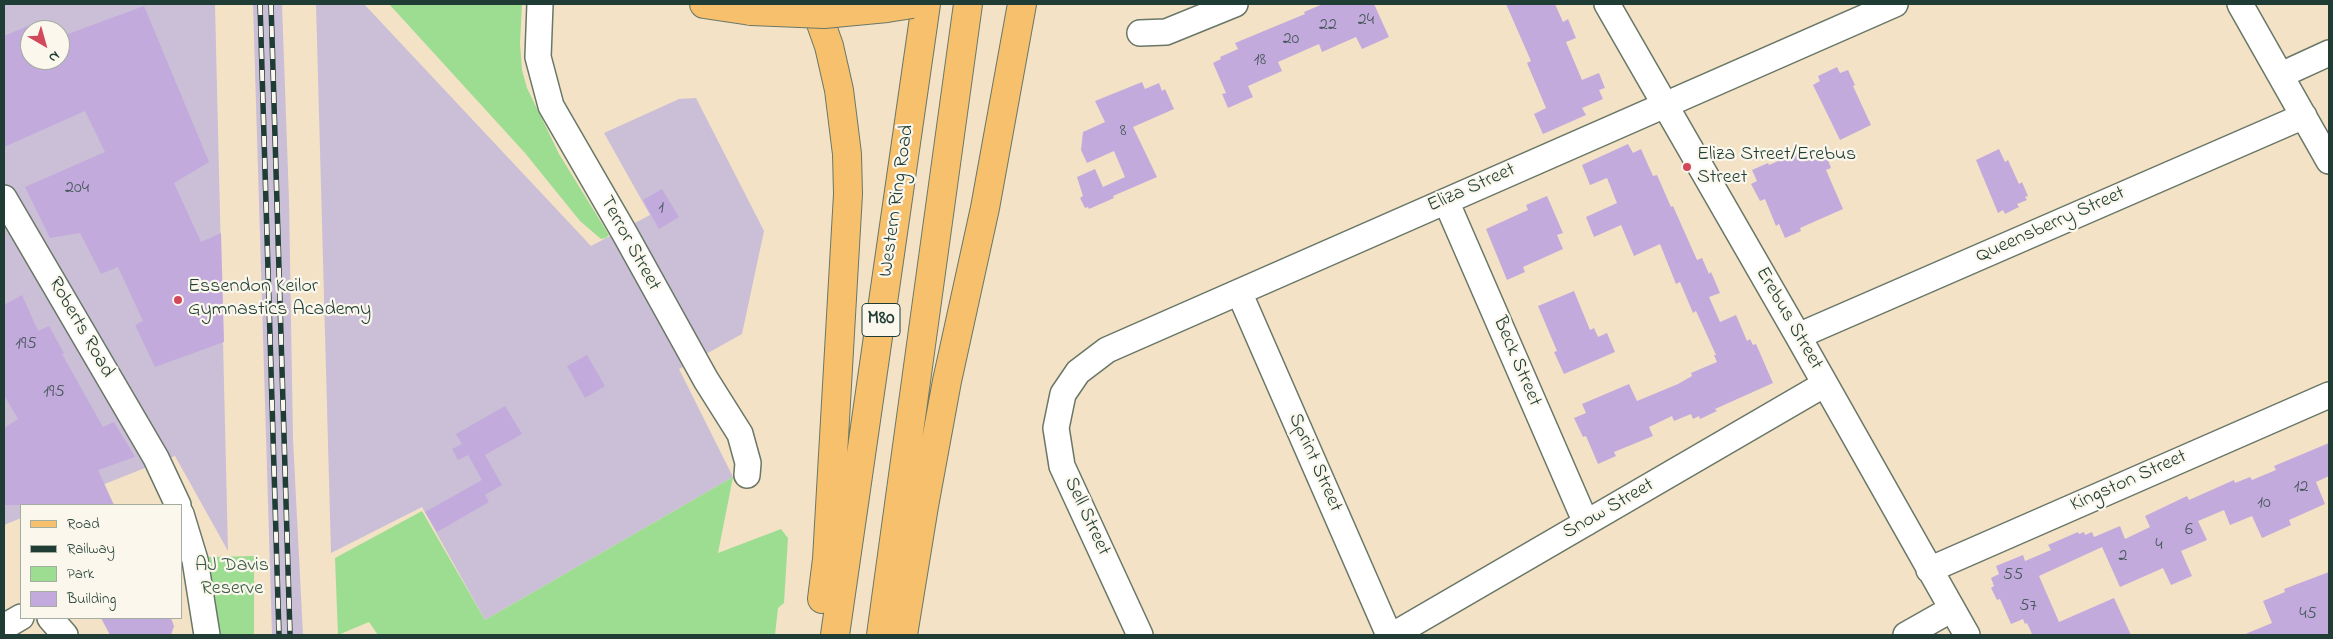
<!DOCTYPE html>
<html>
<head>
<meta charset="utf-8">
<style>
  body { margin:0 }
  #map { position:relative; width:2333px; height:639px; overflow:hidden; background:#f3e2c6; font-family:"Indie Flower",sans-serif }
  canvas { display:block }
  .frame { position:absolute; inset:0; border:5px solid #1f3d34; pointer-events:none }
  .legend { position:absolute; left:20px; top:504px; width:162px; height:115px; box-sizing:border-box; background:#fbf7ec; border:1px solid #a3ada2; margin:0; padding:6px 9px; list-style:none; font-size:15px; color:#1f3d34 }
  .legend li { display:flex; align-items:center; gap:10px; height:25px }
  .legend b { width:25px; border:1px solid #a3ada2 }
  .north { position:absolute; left:20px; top:20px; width:50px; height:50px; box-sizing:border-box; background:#fbf7ec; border:1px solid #a3ada2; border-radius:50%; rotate:142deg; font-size:14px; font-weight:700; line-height:20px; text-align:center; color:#1f3d34 }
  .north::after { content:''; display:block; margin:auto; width:18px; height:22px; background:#d1495b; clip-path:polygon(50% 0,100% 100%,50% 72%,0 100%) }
</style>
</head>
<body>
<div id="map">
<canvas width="2333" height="639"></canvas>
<div class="frame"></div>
<ul class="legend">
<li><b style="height:6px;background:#f7c06c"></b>Road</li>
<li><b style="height:6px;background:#1f3d34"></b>Railway</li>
<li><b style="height:14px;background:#9ddd92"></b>Park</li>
<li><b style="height:14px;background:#c3aadc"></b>Building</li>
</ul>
<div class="north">N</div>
</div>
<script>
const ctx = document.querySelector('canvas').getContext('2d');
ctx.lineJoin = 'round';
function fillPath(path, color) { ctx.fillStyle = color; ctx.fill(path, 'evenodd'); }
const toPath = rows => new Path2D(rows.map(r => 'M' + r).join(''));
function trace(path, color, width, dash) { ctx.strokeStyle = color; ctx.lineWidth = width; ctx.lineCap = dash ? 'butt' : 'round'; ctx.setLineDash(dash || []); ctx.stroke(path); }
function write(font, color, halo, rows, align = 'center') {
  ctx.font = font + ' "Indie Flower",sans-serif'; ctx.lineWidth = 4.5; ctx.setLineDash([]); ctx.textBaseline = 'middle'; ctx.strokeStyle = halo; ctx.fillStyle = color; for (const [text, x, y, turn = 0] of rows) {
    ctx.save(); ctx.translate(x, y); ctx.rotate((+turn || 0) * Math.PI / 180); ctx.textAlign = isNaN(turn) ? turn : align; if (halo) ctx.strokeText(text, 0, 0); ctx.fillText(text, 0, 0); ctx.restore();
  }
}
fillPath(toPath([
  [4,4,215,4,228,551,175,456,52,505,21,505,21,518,4,525],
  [30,30,60,30,60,60,30,60],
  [253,4,282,4,289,200,293,439,303,635,272,635],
  [316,4,364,4,591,246,650,215,604,133,679,99,696,98,764,231,742,334,679,369,733,477,485,620,422,507,331,553]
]), '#cabfd7');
fillPath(toPath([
  [389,4,522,4,520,43,522,70,527,88,559,154,609,235,606,238,601,239,580,221,525,153],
  [733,477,718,553,781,529,788,538,784,603,778,608,775,635,378,635,369,622,338,635,335,558,422,511,485,620],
  [254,556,254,635,212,635,209,557]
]), '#9ddd92');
fillPath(toPath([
  [1323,4,1374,4,1389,37,1362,49,1356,37,1322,52,1319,44,1278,62,1282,71,1248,86,1253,97,1228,108,1222,94,1226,93,1213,63,1221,59,1220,57,1238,49,1235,43,1305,14,1304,12],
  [1506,4,1555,4,1563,22,1568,19,1576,38,1566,42,1582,80,1599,73,1605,88,1599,90,1603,99,1582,108,1586,115,1543,134,1534,114,1546,108,1527,63,1531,61],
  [144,6,209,162,174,183,201,242,221,233,224,342,155,367,135,325,143,321,118,267,101,274,80,233,50,238,25,187,105,152,85,111,4,147,4,36,30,25,30,60,60,60,60,37],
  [1837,67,1840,73,1848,70,1855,85,1853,86,1871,125,1840,140,1813,85,1820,81,1818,76],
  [1142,82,1145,89,1159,83,1162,91,1165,89,1174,109,1133,127,1157,177,1113,196,1114,198,1089,209,1088,207,1085,208,1080,198,1083,196,1077,177,1095,169,1103,187,1125,177,1114,151,1087,163,1081,150,1083,132,1105,122,1095,101],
  [1628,144,1633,153,1641,149,1653,176,1657,175,1671,207,1673,206,1697,260,1702,258,1709,274,1711,272,1720,293,1709,297,1720,322,1736,315,1747,341,1750,339,1753,345,1756,344,1773,383,1715,409,1717,411,1700,419,1699,416,1693,419,1691,414,1674,421,1672,416,1649,427,1653,436,1614,452,1616,456,1598,464,1586,436,1583,437,1574,418,1586,413,1582,404,1629,384,1637,401,1678,384,1692,376,1691,373,1717,362,1714,355,1716,355,1696,311,1693,313,1680,282,1676,284,1660,244,1634,256,1621,225,1594,237,1586,217,1617,203,1607,178,1590,185,1582,165],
  [1806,149,1812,161,1826,155,1831,168,1826,170,1843,209,1800,228,1801,231,1785,238,1779,224,1776,226,1765,199,1760,201,1751,184,1757,181,1752,170,1768,163,1769,165],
  [1999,149,2005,162,2008,160,2019,184,2022,182,2028,196,2025,197,2027,200,2017,204,2019,207,2005,214,2003,210,1998,213,1976,160],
  [662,189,679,217,659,229,643,200],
  [1547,196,1563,233,1557,235,1563,249,1523,267,1525,272,1507,280,1486,229,1528,210,1526,205],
  [1574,291,1590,330,1594,328,1598,337,1607,333,1615,352,1564,374,1554,352,1557,351,1538,306],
  [22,295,38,331,49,326,64,353,62,354,103,427,114,422,135,457,98,470,114,505,4,505,4,428,18,419,4,395,4,305],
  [587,355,605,386,585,398,567,366],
  [505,406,522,434,485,455,502,485,485,495,489,502,437,532,425,512,482,480,468,455,458,460,452,449,462,444,456,434],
  [2329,443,2329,476,2316,482,2325,504,2289,520,2291,525,2262,538,2252,516,2230,525,2224,510,2198,521,2207,540,2181,551,2192,576,2171,585,2163,568,2120,587,2102,547,2039,576,2059,622,2114,598,2131,635,2030,635,2032,634,2027,623,2025,624,2023,619,2011,624,2000,599,1997,600,1991,588,1994,586,1991,578,1999,574,1996,566,2023,555,2025,561,2051,550,2048,545,2078,532,2079,534,2084,532,2085,535,2092,532,2094,537,2120,526,2125,539,2150,527,2145,516,2187,496,2189,500,2234,480,2235,483,2250,477,2252,480,2276,470,2274,466],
  [2329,572,2329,635,2243,635,2272,623,2263,601,2285,592,2284,589],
  [101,618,171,618,174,626,171,635,110,635]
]), '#c3aadc');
const minor = toPath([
  [540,4,538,57,551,106,625,234,706,380,740,434,748,463,747,475],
  [1607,4,1798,336,1967,635],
  [2240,4,2329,161],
  [1140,33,1166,32,1235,4],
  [2281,75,2329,53],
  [4,198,156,458,178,505],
  [1446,201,1586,523],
  [1239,292,1389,635],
  [1798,336,2304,116],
  [181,514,195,560,207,635],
  [1929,570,2329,395],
  [50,618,65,635],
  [4,627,21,617],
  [1140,635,1062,466,1056,428,1063,394,1078,372,1107,350,1895,4],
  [1393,635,1825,384],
  [1906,635,1952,609]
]);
const major = toPath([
  [704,4,751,11]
]);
const highway = toPath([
  [814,4,829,46,839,90,847,154,848,194,827,559,822,599],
  [835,635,926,4],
  [881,635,968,4],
  [903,635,924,506,947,381,985,208,1022,4]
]);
trace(minor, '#697767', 28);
trace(major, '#697767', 30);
trace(highway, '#697767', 30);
trace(minor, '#fff', 25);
trace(major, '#f7c06c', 28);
trace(highway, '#f7c06c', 28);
const rail = toPath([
  [260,4,279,635],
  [271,4,290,635]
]);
trace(rail, '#1f3d34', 5.5);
trace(rail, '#fbf7ec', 4, [11]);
const majorBridge = toPath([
  [751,11,824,14,887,8,912,4]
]);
trace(majorBridge, '#697767', 30, []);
trace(majorBridge, '#f7c06c', 28);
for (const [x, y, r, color] of [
  [1687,167,5,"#d1495b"],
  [178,300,5,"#d1495b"]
]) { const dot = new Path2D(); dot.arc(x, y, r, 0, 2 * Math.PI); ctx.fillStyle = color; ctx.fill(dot); trace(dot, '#fbf7ec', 2); }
write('18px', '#48585e', null, [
  ["24",1366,21],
  ["22",1328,26],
  ["20",1291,40],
  ["18",1260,61],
  ["8",1123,132],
  ["204",77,189],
  ["1",661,209],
  ["195",26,345],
  ["195",54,393],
  ["12",2301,488],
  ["10",2264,504],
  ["6",2189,531],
  ["4",2159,546],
  ["2",2123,557],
  ["55",2013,576],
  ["57",2028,607],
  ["45",2308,615]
]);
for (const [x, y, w] of [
  [881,320,38]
]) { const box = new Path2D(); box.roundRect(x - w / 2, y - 16.5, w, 33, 4); ctx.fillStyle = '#fbf7ec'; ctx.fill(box); trace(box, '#1f3d34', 1); }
write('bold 19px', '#1f3d34', null, [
  ["M80",881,320]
]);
write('20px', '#1f3d34', '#fbf7ec', [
  ["Eliza Street/Erebus",1697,156],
  ["Street",1697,179],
  ["Essendon Keilor",188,288],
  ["Gymnastics Academy",188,311]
], 'left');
write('20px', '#1f3d34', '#fbf7ec', [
  ["Eliza Street",1472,189,-24],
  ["Western Ring Road",898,201,-82],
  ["Queensberry Street",2051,226,-24],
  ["Terror Street",629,244,61],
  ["Erebus Street",1788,319,60],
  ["Roberts Road",80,328,60],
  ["Beck Street",1516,362,67],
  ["Sprint Street",1314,463,66],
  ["Kingston Street",2129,482,-24],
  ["Snow Street",1609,510,-30],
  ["Sell Street",1086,517,65]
]);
write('20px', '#385d47', '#fbf7ec', [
  ["AJ Davis",232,567],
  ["Reserve",232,590]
]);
</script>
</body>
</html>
